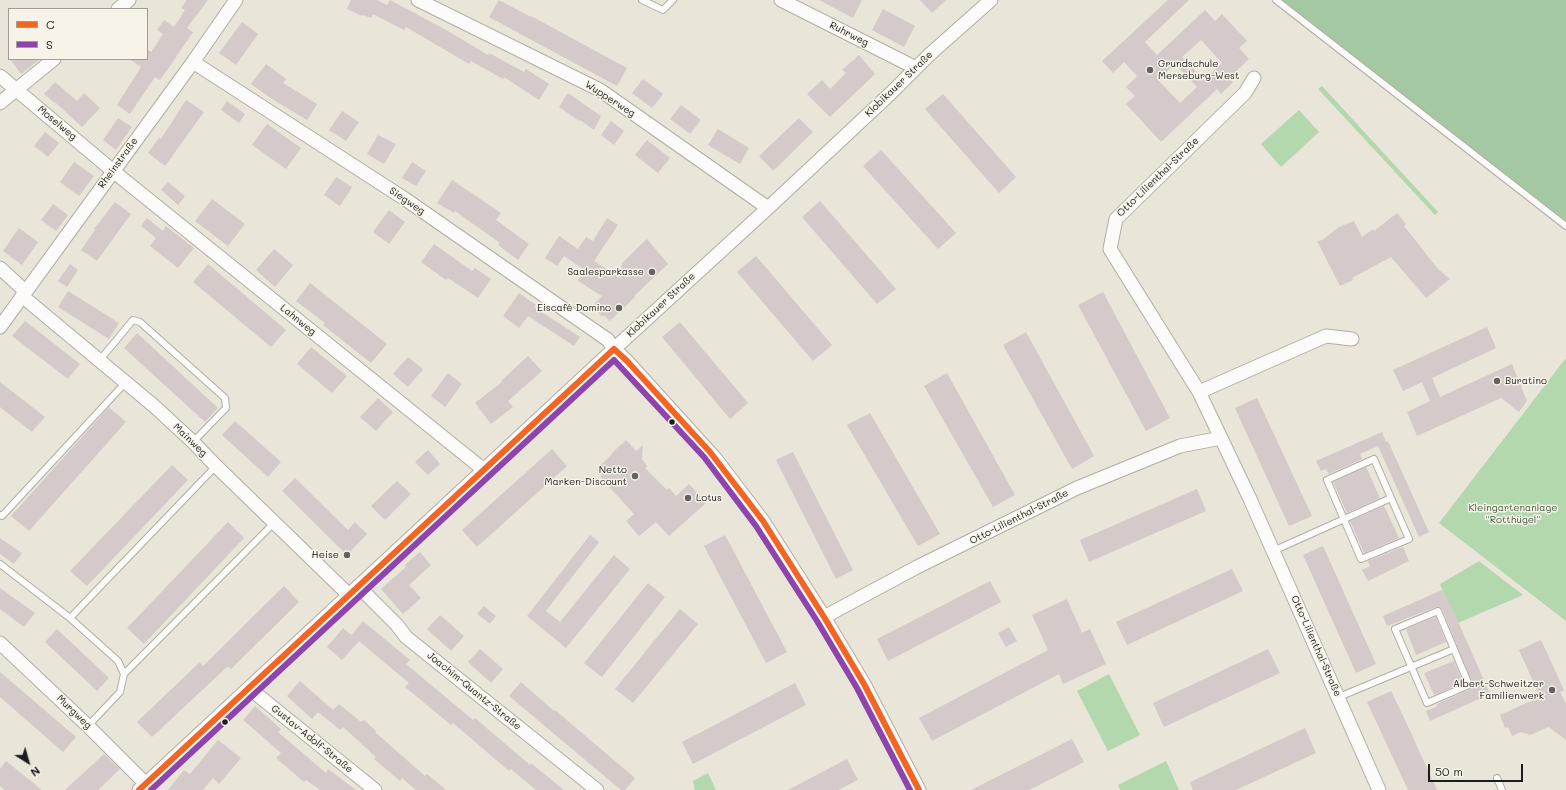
<!DOCTYPE html>
<html>
<head>
<meta charset="utf-8">
<style>
  body { margin:0 }
  #map { position:relative; width:1566px; height:790px; overflow:hidden; background:#e9e5d8; font-family:Mali,sans-serif }
  canvas { display:block }
  .legend { position:absolute; left:8px; top:8px; width:140px; height:52px; box-sizing:border-box; background:#f7f3e8; border:1px solid #9f9d96; margin:0; padding:5px 7px; list-style:none; font-size:12px; color:#1c1c1c }
  .legend li { display:flex; align-items:center; gap:8px; height:20px }
  .legend b { width:20px; border:1px solid #9f9d96 }
  .north { position:absolute; left:8px; top:742px; width:40px; height:40px; -webkit-text-stroke:3px #f7f3e8; paint-order:stroke; rotate:143deg; font-size:11px; font-weight:700; line-height:16px; text-align:center; color:#1c1c1c }
  .north::after { content:''; display:block; margin:auto; width:14px; height:18px; background:#1c1c1c; clip-path:polygon(50% 0,100% 100%,50% 72%,0 100%) }
  .scale { position:absolute; left:1428px; top:764px; width:95px; height:18px; box-sizing:border-box; border:2px solid #1c1c1c; border-top:0; padding-left:5px; font-size:12px; line-height:14px; white-space:nowrap; color:#1c1c1c; -webkit-text-stroke:3px #f7f3e8; paint-order:stroke }
</style>
</head>
<body>
<div id="map">
<canvas width="1566" height="790"></canvas>
<ul class="legend">
<li><b style="height:5px;background:#f26522"></b>C</li>
<li><b style="height:5px;background:#8e44ad"></b>S</li>
</ul>
<div class="north">N</div>
<div class="scale">50 m</div>
</div>
<script>
const ctx = document.querySelector('canvas').getContext('2d');
ctx.lineJoin = 'round';
function fillPath(path, color) { ctx.fillStyle = color; ctx.fill(path, 'evenodd'); }
const toPath = rows => new Path2D(rows.map(r => 'M' + r).join(''));
function trace(path, color, width, dash) { ctx.strokeStyle = color; ctx.lineWidth = width; ctx.lineCap = dash ? 'butt' : 'round'; ctx.setLineDash(dash || []); ctx.stroke(path); }
function write(font, color, halo, rows, align = 'center') {
  ctx.font = font + ' Mali,sans-serif'; ctx.lineWidth = 3; ctx.setLineDash([]); ctx.textBaseline = 'middle'; ctx.strokeStyle = halo; ctx.fillStyle = color; for (const [text, x, y, turn = 0] of rows) {
    ctx.save(); ctx.translate(x, y); ctx.rotate((+turn || 0) * Math.PI / 180); ctx.textAlign = isNaN(turn) ? turn : align; if (halo) ctx.strokeText(text, 0, 0); ctx.fillText(text, 0, 0); ctx.restore();
  }
}
fillPath(toPath([
  [1322,86,1438,212,1435,215,1318,89],
  [1299,110,1319,132,1281,167,1261,144],
  [1566,358,1566,621,1439,523],
  [1479,561,1523,595,1458,623,1446,600,1440,584],
  [1109,674,1140,735,1108,751,1077,691],
  [1166,761,1179,790,1120,790,1118,785],
  [708,773,716,790,695,790,693,781]
]), '#b3d8ad');
fillPath(toPath([
  [1279,0,1566,0,1566,226]
]), '#a4c8a2');
fillPath(toPath([
  [187,0,208,0,187,28,193,32,172,63,160,80,155,77,130,114,117,105,141,67,129,59,147,59,147,49,151,52,163,34,157,30,164,20,174,27,185,10,181,8],
  [351,0,377,0,387,5,390,0,448,31,488,55,489,53,524,72,526,69,549,84,539,100,504,77,503,79,471,61,469,64,406,27,404,30,373,14,371,18,363,15,362,16,347,9],
  [499,0,531,17,531,16,627,68,617,86,489,17],
  [819,0,862,0,853,18],
  [920,0,946,0,932,13],
  [1168,0,1189,0,1145,42,1157,55,1205,10,1215,21,1222,14,1247,41,1239,48,1249,59,1229,78,1233,82,1221,94,1217,89,1161,142,1126,104,1135,96,1126,87,1137,76,1124,62,1113,73,1102,61],
  [1201,40,1222,63,1204,80,1182,57],
  [1175,64,1197,87,1180,103,1158,80],
  [883,9,915,26,904,47,872,30],
  [242,22,258,34,236,65,219,53],
  [859,55,875,74,830,117,807,94,822,80,830,89,846,73,842,70],
  [10,59,40,59,21,74],
  [266,64,286,79,283,83,317,104,307,120,272,99,251,84],
  [643,79,663,94,652,108,632,93],
  [55,82,77,101,84,93,100,108,82,127,55,102,55,103,44,94],
  [568,93,601,116,594,130,580,120,579,121,559,107],
  [943,94,1016,177,999,193,925,109],
  [186,100,204,112,165,166,148,153,159,138,161,139],
  [227,101,245,114,239,123,221,110],
  [681,105,701,120,690,134,670,119],
  [342,111,359,122,346,141,329,130],
  [118,118,132,127,116,150,103,140],
  [799,118,813,132,773,171,759,156],
  [611,121,624,131,614,145,601,135],
  [267,124,301,148,286,169,252,145],
  [718,129,749,148,740,164,708,145],
  [45,132,59,143,48,157,34,146],
  [378,135,396,144,384,164,367,154],
  [647,140,670,158,658,173,635,155],
  [881,150,956,233,938,249,863,166],
  [74,162,94,176,79,196,60,182],
  [412,162,426,171,416,186,402,178],
  [336,177,352,187,340,206,324,195],
  [452,180,501,213,496,220,529,244,518,260,498,245,500,243,455,211,454,213,437,203],
  [168,182,185,196,178,205,161,190],
  [212,199,245,224,228,246,195,221],
  [820,201,896,289,877,304,802,217],
  [115,202,131,214,97,261,81,250,95,230,94,229],
  [53,204,68,215,56,231,41,220],
  [389,210,405,222,389,244,373,232],
  [1397,213,1406,224,1404,226,1438,269,1450,279,1426,298,1391,257,1352,278,1353,280,1340,286,1317,241,1322,240,1339,227,1354,221,1362,237,1373,229,1374,231],
  [147,218,163,231,166,226,194,248,178,268,150,246,156,238,141,226],
  [607,218,618,225,594,261,620,278,622,263,647,239,668,264,634,296,635,297,610,321,605,316,601,316,598,312,598,309,594,304,602,296,578,281,585,270,564,256,557,266,545,258,559,236,578,249,586,237,593,241],
  [19,228,38,242,22,265,3,251],
  [434,244,472,271,475,268,491,279,478,298,448,278,446,280,421,262],
  [274,249,293,265,275,287,256,270],
  [756,256,832,345,813,361,737,272],
  [70,264,78,270,67,287,58,281],
  [208,264,286,330,271,347,193,282],
  [310,283,387,344,371,363,323,325,325,323,296,301],
  [68,291,119,323,109,339,58,307],
  [1103,292,1170,418,1146,431,1078,305],
  [519,293,536,305,534,307,580,337,574,346,528,316,519,328,503,316],
  [25,321,80,364,68,379,12,336],
  [680,322,748,403,730,419,662,337],
  [1487,327,1496,348,1432,378,1440,397,1512,364,1527,401,1519,412,1501,398,1417,436,1407,412,1430,401,1422,382,1403,391,1393,370],
  [1026,332,1094,456,1072,469,1003,345],
  [137,333,218,408,205,422,124,348],
  [311,347,347,376,332,393,297,364],
  [528,356,542,371,508,401,513,407,491,424,475,403,502,382,501,381],
  [408,357,423,369,408,387,393,374],
  [448,373,462,384,445,407,431,396],
  [947,373,1015,495,993,507,924,386],
  [0,382,45,417,32,432,0,407],
  [378,398,393,412,376,431,360,417],
  [1257,398,1312,516,1289,526,1235,408],
  [109,407,126,422,29,531,11,516],
  [870,413,940,534,918,546,847,425],
  [235,421,281,462,268,477,222,435],
  [1382,432,1386,442,1388,441,1429,532,1419,537,1378,446,1360,454,1362,459,1329,474,1326,469,1321,471,1316,461],
  [626,440,636,451,643,445,642,459,647,466,645,468,667,490,669,488,676,496,689,484,706,503,669,536,656,522,639,536,626,521,634,514,601,478,601,465,612,454,612,453],
  [552,449,567,466,477,547,462,530],
  [428,450,440,464,428,475,415,462],
  [793,452,853,570,836,579,776,460],
  [172,465,188,480,87,586,70,571],
  [1366,467,1380,498,1347,513,1333,482],
  [295,478,348,530,355,522,367,534,347,555,282,491],
  [397,481,411,494,385,520,371,506],
  [1197,489,1206,511,1089,562,1080,540],
  [1384,506,1399,538,1364,553,1350,521],
  [228,522,244,538,144,644,127,628],
  [590,535,599,542,546,611,560,622,614,555,630,569,566,648,527,616],
  [725,535,787,652,766,663,704,546],
  [0,538,22,553,14,564,0,554],
  [1323,546,1376,664,1356,673,1303,555],
  [1403,547,1409,561,1368,581,1362,570,1370,566,1368,561],
  [420,552,431,565,409,585,421,598,403,614,381,589,406,567,405,565],
  [1232,569,1243,591,1127,645,1116,622],
  [990,581,1001,602,888,661,877,639],
  [648,583,665,597,602,677,584,663],
  [284,586,299,602,231,669,228,666,152,737,137,722,200,662,203,666],
  [0,588,35,613,24,627,0,609],
  [1442,590,1446,600,1448,599,1490,694,1430,721,1426,711,1438,706,1437,704,1471,689,1473,685,1442,609,1440,607,1436,607,1387,626,1383,616],
  [1067,599,1082,633,1090,629,1106,664,1063,684,1059,674,932,741,919,718,1048,650,1032,615],
  [484,606,496,616,490,624,477,614],
  [680,609,698,624,633,703,615,689],
  [440,615,464,636,451,651,427,629],
  [1436,617,1446,642,1416,655,1406,629],
  [363,621,410,660,406,664,473,720,475,718,530,765,531,763,564,790,536,790,511,769,509,771,453,723,451,725,405,687,409,683,352,635],
  [1009,627,1017,641,1006,647,998,633],
  [343,628,359,641,342,660,327,647],
  [57,629,109,678,97,691,45,642],
  [1541,640,1564,690,1560,692,1566,704,1566,740,1549,727,1530,735,1521,732,1512,736,1508,727,1505,728,1500,715,1540,697,1519,650],
  [480,649,503,669,491,683,468,662],
  [1268,649,1280,673,1164,727,1153,703],
  [1454,661,1463,683,1434,695,1424,673],
  [0,672,76,737,63,752,0,697],
  [300,681,333,710,339,704,361,722,364,720,376,731,375,732,425,776,427,774,446,790,416,790,402,778,400,781,374,759,376,757,343,727,340,730,318,712,312,719,287,696],
  [521,682,554,711,555,710,635,778,625,790,621,790,509,696],
  [795,683,806,705,693,764,682,742],
  [1391,691,1405,720,1437,790,1408,790,1367,702],
  [255,706,281,729,278,732,326,773,328,769,356,790,320,790,306,780,304,782,276,758,281,753,243,720],
  [1305,728,1316,753,1236,790,1193,790,1190,782],
  [1072,739,1084,762,1061,774,1029,790,971,790],
  [218,740,241,758,219,784,213,778,203,790,168,790,184,770,190,774],
  [104,754,120,769,98,790,65,790],
  [847,759,858,780,838,790,788,790],
  [6,761,42,790,5,790,0,786,0,769]
]), '#d4cac9');
const service = toPath([
  [642,0,663,10,673,0],
  [1276,0,1566,226],
  [99,361,133,320,140,322,225,398,226,408,193,442],
  [1374,459,1409,539,1361,559,1327,480,1374,459],
  [0,515,2,516,126,382],
  [1273,551,1391,498],
  [0,564,70,618,118,661,124,674,120,692,88,726],
  [1438,611,1469,685,1427,703,1395,629,1438,611],
  [70,618,216,466],
  [124,674,275,522],
  [1339,697,1454,649],
  [1497,778,1502,790]
]);
const minor = toPath([
  [418,0,600,90,768,208],
  [781,0,916,68],
  [118,9,129,0],
  [193,62,405,199,608,340,614,349,627,361,715,458,763,521,824,617,864,684,919,790],
  [0,76,113,171,484,470],
  [0,103,54,59],
  [0,268,25,291],
  [22,296,154,406,193,442,216,466,349,595],
  [0,327,193,62,236,0],
  [1199,392,1326,336,1352,339],
  [1221,438,1199,392,1110,249,1116,219,1245,93,1254,78],
  [358,586,397,625,406,637,597,790],
  [824,617,917,567,1077,488,1180,446,1221,438,1250,499,1379,790],
  [0,643,88,726,146,784],
  [249,688,375,790],
  [139,790,614,349,768,208,891,93,929,55,991,0]
]);
trace(service, '#b0ada5', 8);
trace(minor, '#b0ada5', 15);
trace(service, '#fcfbf9', 6);
trace(minor, '#fcfbf9', 13);
trace(toPath([
  [139,790,614,349,627,361,710,452,763,521,824,617,864,684,919,790]
]), '#f26522', 6);
trace(toPath([
  [151,790,614,360,704,457,756,526,817,621,857,688,910,790]
]), '#8e44ad', 6);
for (const [x, y, r, color] of [
  [1150,70,4,"#64625e"],
  [652,272,4,"#64625e"],
  [619,308,4,"#64625e"],
  [1497,381,4,"#64625e"],
  [672,422,3.5,"#1c1c1c"],
  [635,476,4,"#64625e"],
  [688,498,4,"#64625e"],
  [347,555,4,"#64625e"],
  [1552,690,4,"#64625e"],
  [225,722,3.5,"#1c1c1c"]
]) { const dot = new Path2D(); dot.arc(x, y, r, 0, 2 * Math.PI); ctx.fillStyle = color; ctx.fill(dot); trace(dot, '#f7f3e8', 1.5); }
write('10px', '#1c1c1c', '#f7f3e8', [
  ["Ruhrweg",849,34,27],
  ["Klobikauer Straße",899,84,-44],
  ["Wupperweg",610,99,33],
  ["Moselweg",57,123,40],
  ["Rheinstraße",118,163,-54],
  ["Otto-Lilienthal-Straße",1158,177,-44],
  ["Siegweg",407,201,34],
  ["Klobikauer Straße",661,305,-43],
  ["Lahnweg",298,320,39],
  ["Mainweg",190,440,44],
  ["Otto-Lilienthal-Straße",1019,517,-27],
  ["Otto-Lilienthal-Straße",1316,646,66],
  ["Joachim-Quantz-Straße",474,691,39],
  ["Murgweg",74,712,44],
  ["Gustav-Adolf-Straße",312,739,39]
]);
write('10px', '#1c1c1c', '#f7f3e8', [
  ["Grundschule",1158,64,"left"],
  ["Merseburg-West",1158,76,"left"],
  ["Saalesparkasse",644,272],
  ["Eiscafé Domino",611,308],
  ["Buratino",1505,381,"left"],
  ["Netto",627,470],
  ["Marken-Discount",627,482],
  ["Lotus",696,498,"left"],
  ["Heise",339,555],
  ["Albert-Schweitzer",1544,684],
  ["Familienwerk",1544,696]
], 'right');
write('10px', '#415a42', '#f7f3e8', [
  ["Kleingartenanlage",1513,508],
  ["''Rotthügel''",1513,520]
]);
</script>
</body>
</html>
